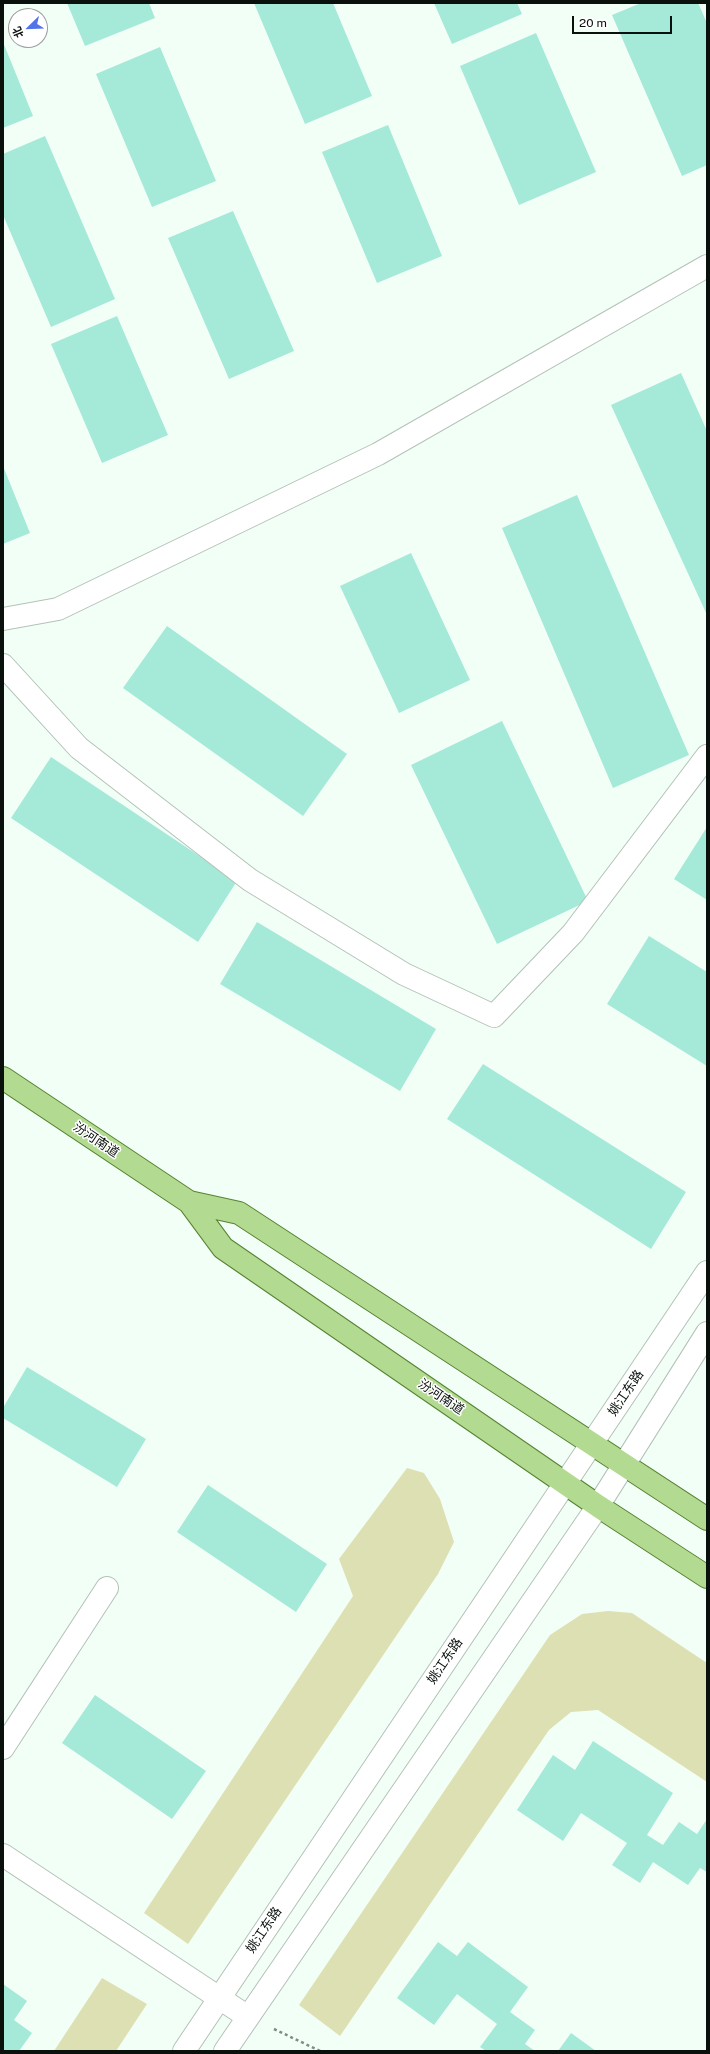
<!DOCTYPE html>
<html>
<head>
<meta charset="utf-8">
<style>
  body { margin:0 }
  #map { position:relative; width:710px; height:2054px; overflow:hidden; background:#f2fff6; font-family:"Public Sans","Noto Sans SC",sans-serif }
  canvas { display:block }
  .frame { position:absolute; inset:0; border:4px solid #0a100c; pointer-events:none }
  .north { position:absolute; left:8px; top:8px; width:40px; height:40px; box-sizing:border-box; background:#fff; border:1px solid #9d9f9e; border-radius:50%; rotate:247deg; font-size:11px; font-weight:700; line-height:16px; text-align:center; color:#0a100c }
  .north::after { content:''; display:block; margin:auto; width:14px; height:18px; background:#5374e9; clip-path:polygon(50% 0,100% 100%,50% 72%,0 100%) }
  .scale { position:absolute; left:572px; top:16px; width:100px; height:18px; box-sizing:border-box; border:2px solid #0a100c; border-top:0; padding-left:5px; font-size:12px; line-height:14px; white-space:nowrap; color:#0a100c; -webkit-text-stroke:3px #fff; paint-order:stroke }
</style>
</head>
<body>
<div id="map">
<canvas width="710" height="2054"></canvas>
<div class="frame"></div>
<div class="north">北</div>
<div class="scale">20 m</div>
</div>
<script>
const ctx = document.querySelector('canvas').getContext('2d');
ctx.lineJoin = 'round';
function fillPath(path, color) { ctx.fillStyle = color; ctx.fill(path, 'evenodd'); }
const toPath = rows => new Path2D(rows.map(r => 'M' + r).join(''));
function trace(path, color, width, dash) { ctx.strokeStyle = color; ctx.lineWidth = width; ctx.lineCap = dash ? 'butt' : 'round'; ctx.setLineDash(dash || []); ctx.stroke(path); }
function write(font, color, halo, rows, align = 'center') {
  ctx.font = font + ' "Public Sans","Noto Sans SC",sans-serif'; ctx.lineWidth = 3; ctx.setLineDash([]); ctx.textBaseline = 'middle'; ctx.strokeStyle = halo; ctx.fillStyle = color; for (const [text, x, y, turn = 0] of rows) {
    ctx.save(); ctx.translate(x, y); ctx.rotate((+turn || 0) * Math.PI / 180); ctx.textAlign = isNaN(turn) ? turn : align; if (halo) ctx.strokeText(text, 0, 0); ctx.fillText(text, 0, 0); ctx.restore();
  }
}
fillPath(toPath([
  [407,1468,424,1473,440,1499,454,1542,438,1574,188,1944,144,1913,353,1596,339,1559],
  [608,1611,632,1613,707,1663,707,1782,598,1710,571,1712,549,1730,340,2036,299,2005,550,1635,582,1614],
  [102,1978,147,2004,116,2051,54,2051]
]), '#dde0b2');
fillPath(toPath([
  [67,3,149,3,155,18,85,46],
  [254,3,333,3,372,96,305,124],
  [434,3,517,3,522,14,452,44],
  [641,3,698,3,707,23,707,165,682,176,612,15],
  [536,33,596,172,519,205,460,66],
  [3,42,33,116,3,128],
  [160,47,216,181,152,207,96,74],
  [388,125,442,256,377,283,322,152],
  [45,136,115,299,51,327,3,215,3,154],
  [233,211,294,351,229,379,168,238],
  [117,316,168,435,102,463,51,344],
  [681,373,707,431,707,615,611,405],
  [3,466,30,533,3,544],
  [577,495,689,755,613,788,502,528],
  [411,553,470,680,399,713,340,586],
  [167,626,347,754,303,816,123,688],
  [502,721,588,901,497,944,411,765],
  [51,757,237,881,198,942,11,818],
  [707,827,707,900,674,879],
  [257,922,436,1029,400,1091,220,984],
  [649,936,707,972,707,1066,607,1004],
  [483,1064,686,1192,651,1249,447,1119],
  [27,1367,146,1439,117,1487,3,1418,3,1408],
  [208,1485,327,1564,296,1612,177,1532],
  [95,1695,206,1771,172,1819,62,1743],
  [593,1741,673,1793,647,1835,663,1845,679,1822,697,1834,707,1819,707,1872,700,1868,688,1885,653,1862,640,1883,612,1865,627,1843,581,1813,563,1841,517,1810,553,1755,575,1770],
  [438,1942,457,1956,468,1942,528,1987,510,2012,535,2030,525,2044,535,2051,486,2051,480,2047,497,2024,457,1994,434,2025,397,1998],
  [3,1984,27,2001,14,2020,32,2033,19,2051,3,2051],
  [571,2033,596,2051,558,2051]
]), '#a5e9d9');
const minor = toPath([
  [3,619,58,609,378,454,707,266],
  [3,665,79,748,250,880,404,974,494,1016,573,933,707,756],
  [3,1748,107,1588],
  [3,1855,248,2017],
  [184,2051,707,1272],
  [225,2051,598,1506,707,1333]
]);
const major = toPath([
  [3,1078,189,1202,223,1248,598,1506,707,1577],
  [189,1202,239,1213,707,1519]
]);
trace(minor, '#b3c2b8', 24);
trace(major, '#568332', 24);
trace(toPath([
  [274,2029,320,2051]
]), '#818a84', 2.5, [3, 3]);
trace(minor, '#fff', 22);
trace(major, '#b2da90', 22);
write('13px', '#0a100c', '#fff', [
  ["汾河南道",96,1140,34],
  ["姚江东路",626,1393,-56],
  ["汾河南道",441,1397,34],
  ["姚江东路",445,1661,-56],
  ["姚江东路",264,1930,-56]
]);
</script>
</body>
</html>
